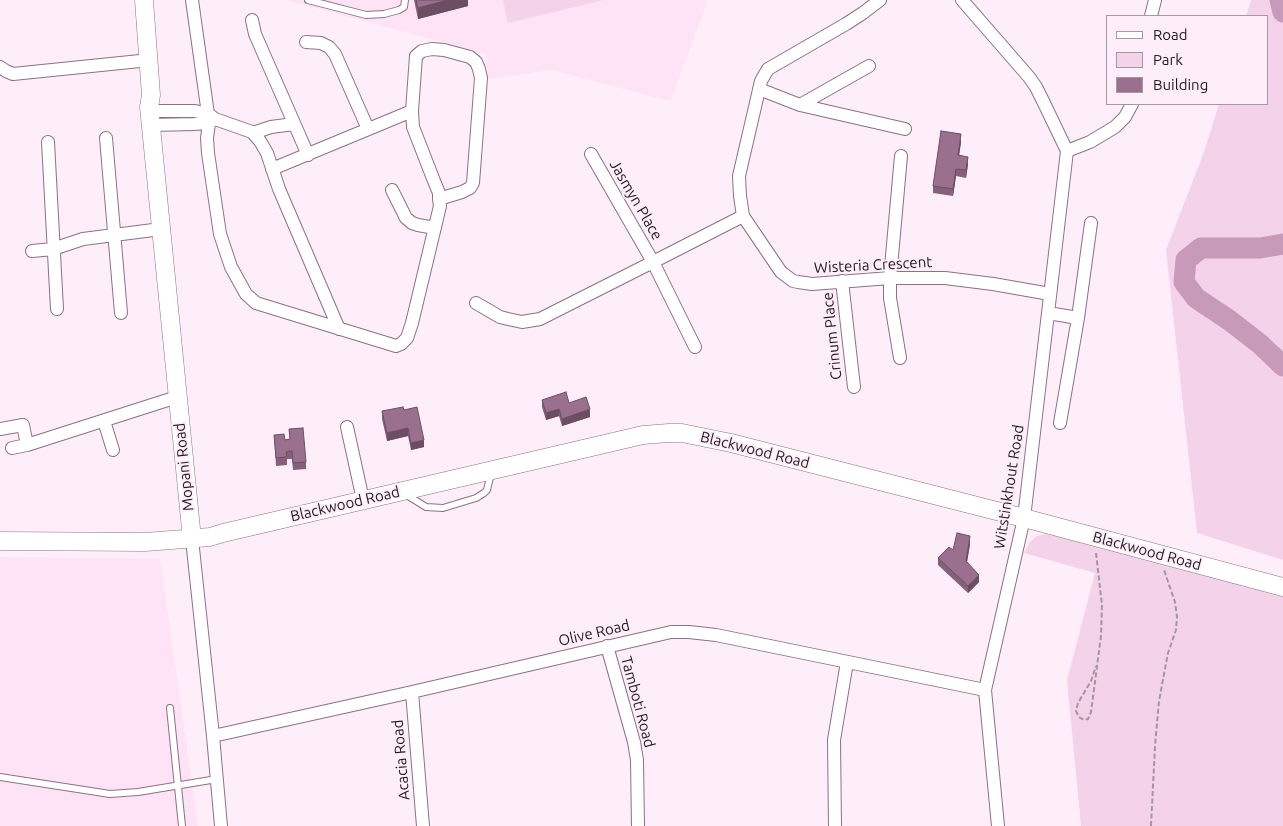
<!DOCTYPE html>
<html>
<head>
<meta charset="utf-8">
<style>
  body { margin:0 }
  #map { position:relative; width:1283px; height:826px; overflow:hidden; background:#feeef9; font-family:Ubuntu,sans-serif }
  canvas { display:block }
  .legend { position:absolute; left:1106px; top:15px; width:162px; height:90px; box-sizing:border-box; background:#feeef9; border:1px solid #a698a1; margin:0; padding:6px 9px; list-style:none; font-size:15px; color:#21171e }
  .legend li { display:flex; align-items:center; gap:10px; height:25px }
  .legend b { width:25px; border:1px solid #a698a1 }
</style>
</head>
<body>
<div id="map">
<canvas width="1283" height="826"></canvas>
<ul class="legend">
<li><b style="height:6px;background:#fff"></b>Road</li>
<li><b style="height:14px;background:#f4d3ea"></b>Park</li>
<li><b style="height:14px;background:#9a708e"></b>Building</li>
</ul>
</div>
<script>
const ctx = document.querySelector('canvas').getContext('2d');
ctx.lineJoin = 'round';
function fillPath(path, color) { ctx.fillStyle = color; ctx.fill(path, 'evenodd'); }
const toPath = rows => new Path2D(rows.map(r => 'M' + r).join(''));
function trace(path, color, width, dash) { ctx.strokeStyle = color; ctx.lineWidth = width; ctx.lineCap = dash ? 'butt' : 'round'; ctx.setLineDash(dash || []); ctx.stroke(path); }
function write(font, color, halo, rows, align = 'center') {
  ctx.font = font + ' Ubuntu,sans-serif'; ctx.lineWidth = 4; ctx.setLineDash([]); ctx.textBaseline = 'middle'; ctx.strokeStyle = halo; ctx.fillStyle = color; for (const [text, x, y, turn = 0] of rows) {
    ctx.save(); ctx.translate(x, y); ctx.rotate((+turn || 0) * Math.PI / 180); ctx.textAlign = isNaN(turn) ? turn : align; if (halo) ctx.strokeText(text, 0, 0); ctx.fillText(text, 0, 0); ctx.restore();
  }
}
fillPath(toPath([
  [287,0,708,0,670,101,552,70,488,79,486,54],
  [0,557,160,559,198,826,0,826]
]), '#fee2f5');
fillPath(toPath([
  [503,0,603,0,508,23],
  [1251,0,1283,0,1283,560,1197,533,1166,250,1204,152,1219,104,1267,104,1267,16,1246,16],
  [1046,534,1104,547,1283,596,1283,826,1081,826,1067,680,1095,573,1024,553,1030,542,1037,536]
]), '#f4d3ea');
trace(toPath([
  [1280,0,1283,12],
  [1283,244,1260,248,1201,248,1186,260,1184,282,1196,298,1229,320,1260,344,1283,366]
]), '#c79aba', 21);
const lane = toPath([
  [308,0,366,15,384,14,399,10,404,7,405,0],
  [405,494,426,507,443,508,476,498,484,493,487,490,491,473],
  [170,708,182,826],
  [0,777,110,794,138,792,217,779]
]);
const street = toPath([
  [192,0,208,114],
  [880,0,863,13,846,24,768,69,761,81,739,176,740,196,743,216,781,272,793,281,798,282,812,284,890,278,945,278,993,284,1050,294],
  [962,0,1029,77,1036,87,1043,101,1067,151],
  [1151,16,1155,0],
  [252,20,255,34,308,155],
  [306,42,321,43,329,47,335,54,368,129],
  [0,67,6,71,13,74,140,61],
  [759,89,800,105,905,129],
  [800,105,869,66],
  [149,111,195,111,208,114,215,119,252,132,260,141,267,153,279,189,339,329],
  [209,123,207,138,208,153,220,234,231,267,246,294,256,303,396,346,401,344,407,338,412,323,440,206,439,199,439,193,434,181,413,127,412,111,416,56,422,51,432,49,444,50,470,57,476,62,479,69,481,78,473,183,470,188,462,192,439,199],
  [151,125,194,124,209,123,215,119],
  [253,133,271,127,294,124],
  [106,138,121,313],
  [48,142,57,309],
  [1067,151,1090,142,1115,127,1125,117,1132,104],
  [591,154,653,262,695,347],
  [272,169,412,111],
  [392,190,406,218,412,223,418,225,435,228],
  [32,251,53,249,83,239,161,229],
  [842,281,854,387],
  [476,303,500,317,508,319,522,322,540,319,653,262,743,216],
  [1048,313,1078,318,1091,223],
  [900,358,890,298,890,278,901,156],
  [104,421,113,450],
  [1060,423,1078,318],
  [347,427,363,500],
  [0,429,23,425,27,445],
  [12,448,27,445,177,397],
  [192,539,213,736,221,826],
  [607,646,634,742,637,760,638,826],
  [412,692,423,826],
  [213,736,412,692,671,632,689,632,716,635,985,690],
  [835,826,834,740,847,662],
  [998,826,985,690,1024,518,1067,151]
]);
const secondary = toPath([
  [144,0,151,95,149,107,192,539],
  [0,541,145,542,210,537,223,533,643,435,669,433,682,433,731,443,1024,518,1283,587]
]);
trace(lane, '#8b7283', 8);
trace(street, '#8b7283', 14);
trace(secondary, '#8b7283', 19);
trace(toPath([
  [1096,553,1102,605,1101,636,1091,712,1088,719,1084,720,1079,717,1076,711,1078,703,1091,681,1096,666],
  [1151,826,1155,746,1159,701,1168,653,1176,630,1177,617,1175,602,1164,570]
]), '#a496a0', 2, [5, 2.5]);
trace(lane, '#fff', 6);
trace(street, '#fff', 12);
trace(secondary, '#fff', 18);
fillPath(toPath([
  [414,0,468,0,468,6,418,19],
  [961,142,959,155,968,164,966,178,956,176,953,196,933,193,933,186],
  [542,400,569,403,590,417,562,426,559,416,546,420,542,407],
  [404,410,424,447,411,450,408,436,387,441,382,419,382,411],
  [289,429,306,462,306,469,293,470,292,459,287,459,287,465,276,466,274,435,285,440,290,439],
  [970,544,967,562,979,582,968,593,938,565,938,558,953,550]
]), '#84607a');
fillPath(toPath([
  [448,0,468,0,468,6,418,19,418,8],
  [961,134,961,142,958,163,958,155],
  [968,157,968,164,966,178,966,170],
  [956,169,956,176,953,196,953,189],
  [559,409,559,416,546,420,546,413],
  [590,409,590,417,562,426,562,419],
  [408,428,408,436,387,441,387,433],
  [424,440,424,447,411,450,411,443],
  [970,536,970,544,966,568,966,561],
  [979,575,979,582,968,593,968,586]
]), '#6c4e63');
const building = toPath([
  [416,0,448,0,418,8,416,0],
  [941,131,961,134,958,155,968,157,966,170,956,169,953,189,933,186,941,131],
  [566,392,569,403,586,397,590,409,562,419,559,409,546,413,542,400,566,392],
  [403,407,404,410,417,407,424,440,411,443,408,428,387,433,382,411,403,407],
  [303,428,306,462,293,463,292,451,286,452,287,457,276,458,274,435,284,434,285,440,290,439,289,429,303,428],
  [957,533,970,536,966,561,979,575,968,586,938,558,949,547,953,550,957,533]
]);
fillPath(building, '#9a708e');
trace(building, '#6c4e63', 1);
write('15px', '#21171e', '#feeef9', [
  ["Jasmyn Place",636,200,60],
  ["Wisteria Crescent",873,265,-3],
  ["Crinum Place",832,336,-96],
  ["Blackwood Road",755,450,14],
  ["Mopani Road",184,467,-96],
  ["Witstinkhout Road",1009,487,-81],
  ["Blackwood Road",345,504,-13],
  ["Blackwood Road",1147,551,15],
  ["Olive Road",594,633,-13],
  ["Tamboti Road",638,702,75],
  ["Acacia Road",401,760,-95]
]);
</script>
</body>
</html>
